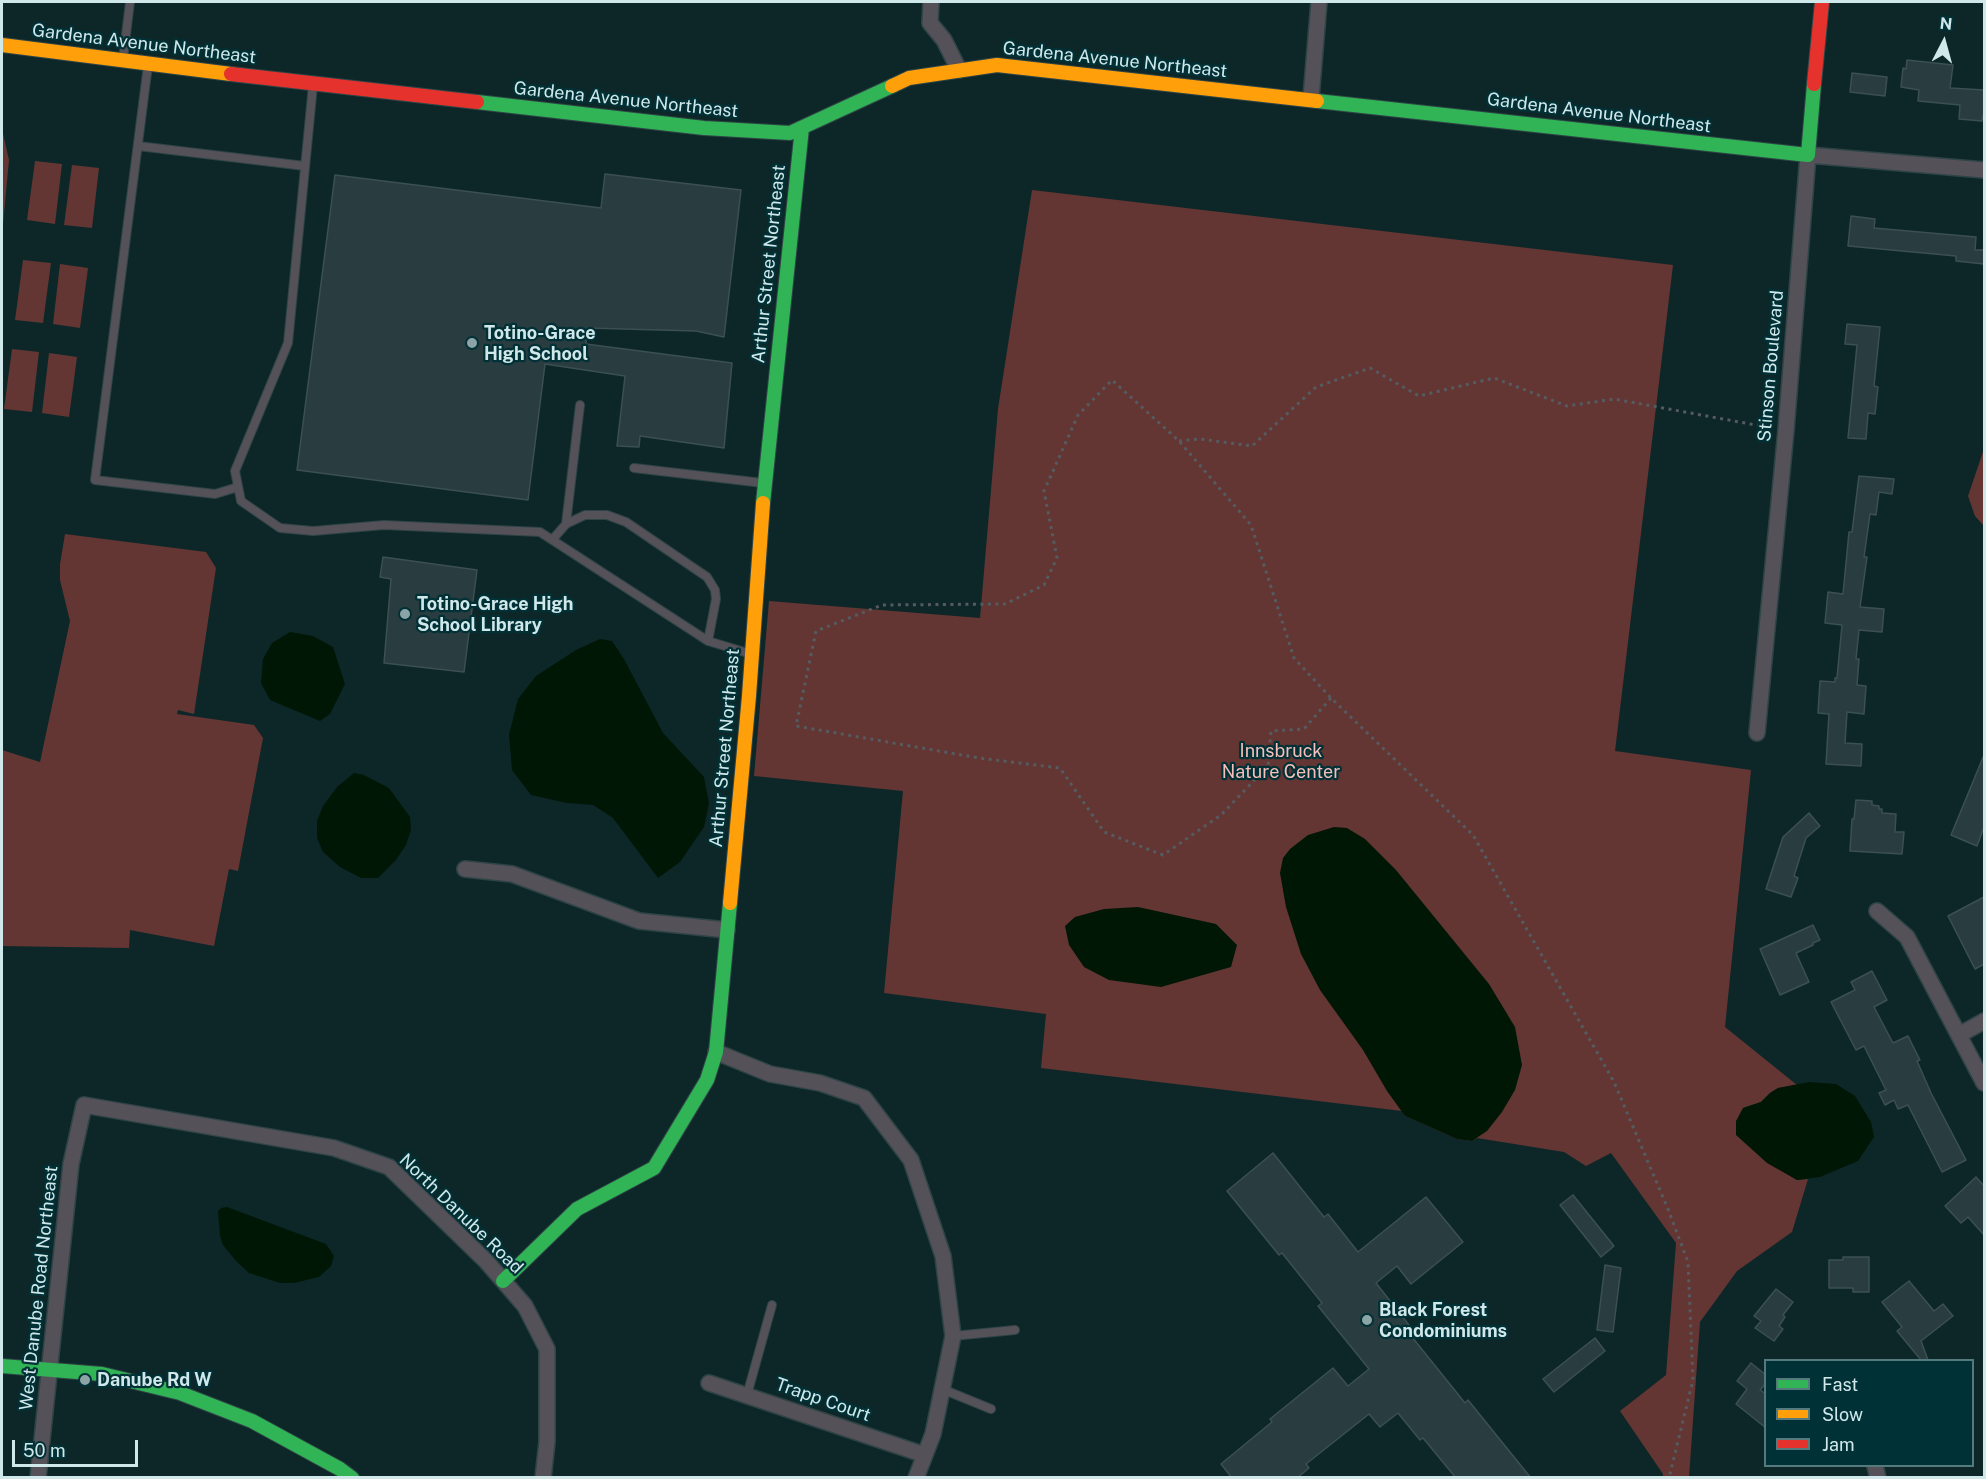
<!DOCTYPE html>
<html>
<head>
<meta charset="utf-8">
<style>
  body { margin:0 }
  #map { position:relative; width:1986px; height:1479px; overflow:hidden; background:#0d2729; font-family:"Public Sans",sans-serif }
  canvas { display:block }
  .frame { position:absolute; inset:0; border:3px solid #d1e8eb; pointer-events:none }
  .legend { position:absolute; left:1764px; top:1359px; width:210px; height:108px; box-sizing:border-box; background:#003136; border:2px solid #547a7e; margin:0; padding:8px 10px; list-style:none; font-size:18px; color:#d1e8eb }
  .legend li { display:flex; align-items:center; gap:12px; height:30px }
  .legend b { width:30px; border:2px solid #547a7e }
  .north { position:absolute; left:1914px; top:12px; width:60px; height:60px; -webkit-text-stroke:4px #003136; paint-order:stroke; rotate:6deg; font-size:16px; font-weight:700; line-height:24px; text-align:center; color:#d1e8eb }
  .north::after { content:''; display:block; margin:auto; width:21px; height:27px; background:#d1e8eb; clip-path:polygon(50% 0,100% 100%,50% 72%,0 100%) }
  .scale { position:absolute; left:12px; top:1440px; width:126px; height:27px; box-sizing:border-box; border:3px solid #d1e8eb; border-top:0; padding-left:8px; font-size:18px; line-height:21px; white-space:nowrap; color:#d1e8eb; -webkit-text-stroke:4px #003136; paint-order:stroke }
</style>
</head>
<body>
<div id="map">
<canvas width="1986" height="1479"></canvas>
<div class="frame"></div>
<ul class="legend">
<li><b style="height:8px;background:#30b455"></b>Fast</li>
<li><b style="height:8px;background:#ff9f0a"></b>Slow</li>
<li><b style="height:8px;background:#e5322d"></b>Jam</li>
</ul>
<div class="north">N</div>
<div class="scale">50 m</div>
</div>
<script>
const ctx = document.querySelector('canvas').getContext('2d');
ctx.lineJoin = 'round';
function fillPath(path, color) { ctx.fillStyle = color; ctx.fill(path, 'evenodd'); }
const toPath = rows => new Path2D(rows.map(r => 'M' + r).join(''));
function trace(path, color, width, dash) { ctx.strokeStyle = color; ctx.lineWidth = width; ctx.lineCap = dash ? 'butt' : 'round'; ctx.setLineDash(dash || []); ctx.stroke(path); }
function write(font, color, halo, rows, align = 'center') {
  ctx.font = font + ' "Public Sans",sans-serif'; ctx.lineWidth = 4.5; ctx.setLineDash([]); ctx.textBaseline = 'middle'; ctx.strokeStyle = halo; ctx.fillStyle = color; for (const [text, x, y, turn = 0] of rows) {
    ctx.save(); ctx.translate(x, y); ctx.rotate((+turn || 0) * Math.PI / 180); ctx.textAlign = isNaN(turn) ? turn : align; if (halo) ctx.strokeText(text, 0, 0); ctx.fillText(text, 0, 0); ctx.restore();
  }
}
fillPath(toPath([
  [2,129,9,160,2,235],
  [35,161,62,164,55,224,27,220],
  [72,165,99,168,92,228,64,225],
  [1032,190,1673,265,1615,751,1751,770,1725,1027,1797,1085,1778,1088,1770,1093,1761,1102,1743,1108,1784,1172,1797,1180,1808,1179,1792,1232,1737,1271,1700,1322,1689,1477,1663,1477,1663,1474,1620,1411,1666,1375,1676,1243,1611,1153,1586,1166,1564,1152,1477,1138,1472,1141,1457,1139,1405,1116,1402,1111,1041,1068,1046,1014,884,993,903,791,754,776,769,601,980,618,998,409],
  [23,260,51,263,43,323,15,320],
  [60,264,88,268,80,328,53,324],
  [12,349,39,352,32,412,4,409],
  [49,353,77,357,69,417,42,413],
  [1984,449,1984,526,1975,516,1968,496],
  [65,534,206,552,216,568,194,714,178,710,177,714,254,725,263,738,238,871,229,869,214,946,130,930,129,948,2,946,2,750,40,762,70,621,60,580,60,564]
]), '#633633');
fillPath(toPath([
  [290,632,313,636,333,647,345,684,330,714,320,721,270,700,261,683,263,659,272,643],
  [600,639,612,641,624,659,663,733,704,777,709,803,704,827,680,862,658,878,613,818,593,805,567,803,531,795,512,770,509,735,518,699,536,676,576,650],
  [354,773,364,775,389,788,410,817,411,830,406,845,396,860,378,878,361,878,340,867,323,852,317,838,317,821,323,806,337,787],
  [1334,827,1347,828,1365,839,1396,870,1489,984,1515,1027,1522,1065,1515,1090,1502,1112,1487,1131,1472,1141,1457,1139,1405,1116,1387,1091,1363,1050,1320,990,1301,954,1286,907,1280,873,1283,858,1290,849,1308,835],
  [1138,907,1216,924,1237,945,1231,967,1161,987,1109,980,1084,967,1069,945,1065,926,1075,917,1104,909],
  [1809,1082,1836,1084,1855,1096,1871,1122,1874,1137,1858,1161,1820,1177,1797,1180,1767,1163,1736,1135,1736,1121,1743,1108,1761,1102,1770,1093,1778,1088],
  [227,1207,326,1244,334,1256,331,1266,319,1277,294,1283,280,1283,249,1273,236,1261,223,1245,220,1236,218,1211,221,1208]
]), '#011706');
const building = toPath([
  [1907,60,1953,65,1950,88,1984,90,1984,116,1983,115,1982,121,1959,119,1960,105,1918,101,1919,90,1901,87,1903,68,1906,69,1907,60],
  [1852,73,1887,77,1885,96,1850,92,1852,73],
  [605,174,741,190,724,337,696,331,587,328,586,344,732,363,724,448,640,436,639,447,617,446,625,376,545,364,528,500,297,470,335,175,601,208,605,174],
  [1851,216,1875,219,1874,228,1976,237,1975,250,1984,250,1984,264,1956,261,1956,256,1848,246,1851,216],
  [1847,324,1880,327,1874,386,1878,387,1875,414,1868,413,1866,439,1848,438,1857,345,1845,344,1847,324],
  [1859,476,1894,479,1892,494,1879,492,1876,515,1870,514,1864,557,1867,557,1860,607,1884,609,1882,632,1859,630,1856,659,1859,659,1857,685,1866,686,1864,714,1847,712,1845,743,1862,744,1861,766,1826,764,1829,714,1818,713,1820,681,1835,682,1835,678,1837,678,1842,625,1825,623,1828,592,1843,594,1849,532,1852,532,1859,476],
  [383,557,477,570,464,672,384,663,391,579,380,577,383,557],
  [1984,755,1984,827,1977,846,1951,835,1984,755],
  [1856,800,1872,801,1872,805,1879,806,1879,809,1882,809,1882,813,1896,814,1895,832,1904,832,1902,854,1850,851,1852,819,1854,819,1856,800],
  [1809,813,1820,826,1806,838,1794,876,1798,878,1791,897,1766,889,1783,837,1809,813],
  [1984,897,1984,964,1975,969,1948,916,1984,897],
  [1813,925,1820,940,1813,943,1813,945,1796,953,1809,982,1780,995,1760,949,1813,925],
  [1872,971,1887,1000,1874,1007,1893,1043,1908,1036,1920,1060,1917,1061,1931,1093,1966,1160,1942,1172,1908,1105,1898,1109,1894,1100,1885,1105,1879,1093,1886,1090,1864,1046,1856,1050,1831,1002,1855,990,1851,982,1872,971],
  [1273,1153,1324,1217,1328,1214,1358,1252,1426,1197,1463,1242,1411,1284,1397,1266,1376,1283,1416,1334,1412,1337,1465,1403,1468,1400,1531,1478,1456,1478,1423,1438,1420,1440,1398,1413,1380,1427,1369,1414,1306,1464,1309,1468,1297,1478,1232,1478,1221,1464,1272,1422,1270,1419,1333,1368,1348,1386,1369,1369,1318,1306,1322,1303,1282,1253,1279,1255,1227,1191,1273,1153],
  [1976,1177,1984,1186,1984,1235,1968,1217,1961,1223,1945,1206,1976,1177],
  [1573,1195,1614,1246,1601,1257,1560,1205,1573,1195],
  [1843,1257,1869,1257,1869,1292,1853,1292,1853,1288,1829,1288,1829,1260,1843,1260,1843,1257],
  [1605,1265,1621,1268,1613,1332,1597,1330,1605,1265],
  [1909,1281,1934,1311,1943,1304,1953,1316,1921,1341,1928,1360,1921,1360,1897,1331,1902,1327,1882,1302,1909,1281],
  [1776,1289,1793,1302,1783,1315,1785,1317,1779,1326,1783,1329,1774,1341,1755,1328,1761,1321,1754,1316,1776,1289],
  [1595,1338,1605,1351,1554,1392,1543,1379,1595,1338],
  [1751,1363,1766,1375,1766,1383,1760,1390,1766,1394,1766,1428,1736,1404,1747,1389,1737,1381,1751,1363]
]);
fillPath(building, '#293c40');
trace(building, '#3c5053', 1.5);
const lane = toPath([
  [123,59,130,2],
  [148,65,95,480,215,494,238,487],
  [313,85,288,343,235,471,241,501,280,528,313,531,384,525,540,532,708,641,751,654],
  [138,146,305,166],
  [634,468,763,483],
  [566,524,580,405],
  [553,539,566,524,585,515,607,515,626,522,707,577,715,590,716,599,708,641],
  [953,1336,1015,1330],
  [942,1389,991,1409],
  [747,1395,772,1305]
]);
const street = toPath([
  [931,2,930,23,944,40,959,70],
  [1311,98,1319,2],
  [1757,733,1786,430,1808,155,1984,170],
  [465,869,512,874,639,921,727,930],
  [1877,911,1907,937,1984,1083],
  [1959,1035,1984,1021],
  [716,1052,770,1074,820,1083,864,1098,911,1160,943,1256,953,1336,933,1434,916,1478],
  [709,1383,925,1455],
  [1875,1466,1878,1478],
  [38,1478,71,1164,84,1105,334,1148,389,1167,486,1261,525,1306,547,1349,547,1442,543,1478]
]);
const fast = toPath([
  [1317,101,1808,155,1814,84],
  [477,102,704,128,790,133,892,86],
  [763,503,802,128],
  [503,1281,577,1209,654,1168,707,1080,716,1052,730,903],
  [2,1366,102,1374,180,1393,252,1421,340,1469,352,1478]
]);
const slow = toPath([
  [2,45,231,74],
  [892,86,909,78,997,65,1317,101],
  [730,903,749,696,763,503]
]);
const jam = toPath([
  [231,74,477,102],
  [1814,84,1822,2]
]);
trace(lane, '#2f4446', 10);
trace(street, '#2f4446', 18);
trace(fast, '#2f4446', 16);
trace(slow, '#2f4446', 16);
trace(jam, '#2f4446', 16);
trace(toPath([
  [1179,441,1200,439,1252,446,1316,387,1370,368,1419,396,1494,378,1567,406,1614,399,1772,428],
  [1331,698,1304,729,1271,731,1268,766,1221,815,1163,855,1104,832,1060,768,979,758,796,726,816,631,882,605,1005,604,1044,585,1057,558,1044,491,1078,415,1112,380,1179,441,1251,525,1294,658,1331,698,1473,835,1614,1082,1668,1209,1688,1262,1693,1380,1669,1478]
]), '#555b60', 3, [3, 4.5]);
trace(lane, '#555159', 8);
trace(street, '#555159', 15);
trace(fast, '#30b455', 14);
trace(slow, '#ff9f0a', 14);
trace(jam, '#e5322d', 14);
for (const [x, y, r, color] of [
  [472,343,6,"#8ca4a7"],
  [405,614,6,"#8ca4a7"],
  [1367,1320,6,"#8ca4a7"],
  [85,1380,6,"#8ca4a7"]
]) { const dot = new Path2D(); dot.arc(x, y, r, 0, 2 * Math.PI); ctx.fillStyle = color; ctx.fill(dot); trace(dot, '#003136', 2); }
write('18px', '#d1e8eb', '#003136', [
  ["Gardena Avenue Northeast",144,44,7],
  ["Gardena Avenue Northeast",1115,60,6],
  ["Gardena Avenue Northeast",626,100,6],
  ["Gardena Avenue Northeast",1599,113,7],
  ["Arthur Street Northeast",769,264,-84],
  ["Stinson Boulevard",1771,366,-85],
  ["Arthur Street Northeast",725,748,-85],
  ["North Danube Road",461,1214,44],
  ["West Danube Road Northeast",39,1288,-84],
  ["Trapp Court",823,1400,19]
]);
write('bold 18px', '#d1e8eb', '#003136', [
  ["Totino-Grace",484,333],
  ["High School",484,354],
  ["Totino-Grace High",417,604],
  ["School Library",417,625],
  ["Black Forest",1379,1310],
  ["Condominiums",1379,1331],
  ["Danube Rd W",97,1380]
], 'left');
write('18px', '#f6bfba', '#003136', [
  ["Innsbruck",1281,751],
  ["Nature Center",1281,772]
]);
</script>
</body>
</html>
